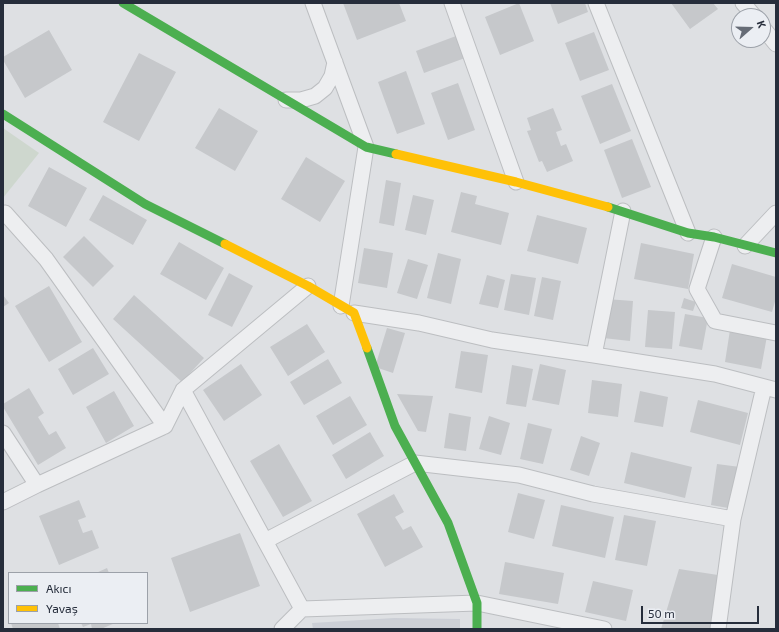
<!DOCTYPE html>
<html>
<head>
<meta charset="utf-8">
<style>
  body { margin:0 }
  #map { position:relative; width:779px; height:632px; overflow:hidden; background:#dee0e3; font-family:"Exo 2",sans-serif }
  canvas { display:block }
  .frame { position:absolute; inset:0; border:4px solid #262d3b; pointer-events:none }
  .legend { position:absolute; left:8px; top:572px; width:140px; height:52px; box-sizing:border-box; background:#ebeef3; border:1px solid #9ca1a9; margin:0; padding:5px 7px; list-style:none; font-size:12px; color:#262d3b }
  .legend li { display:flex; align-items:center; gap:8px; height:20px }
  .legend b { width:20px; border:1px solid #9ca1a9 }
  .north { position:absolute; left:731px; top:8px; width:40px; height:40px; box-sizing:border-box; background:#ebeef3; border:1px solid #9ca1a9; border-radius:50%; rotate:70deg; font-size:11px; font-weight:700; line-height:16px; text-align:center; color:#262d3b }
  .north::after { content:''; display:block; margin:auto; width:14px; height:18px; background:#666c76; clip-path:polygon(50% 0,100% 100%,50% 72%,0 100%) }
  .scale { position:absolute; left:641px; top:606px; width:118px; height:18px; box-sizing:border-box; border:2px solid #262d3b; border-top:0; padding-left:5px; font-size:12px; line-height:14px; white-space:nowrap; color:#262d3b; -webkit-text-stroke:3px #ebeef3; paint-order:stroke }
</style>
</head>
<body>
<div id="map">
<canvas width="779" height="632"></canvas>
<div class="frame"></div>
<ul class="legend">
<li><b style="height:5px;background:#4caf50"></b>Akıcı</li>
<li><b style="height:5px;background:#ffc107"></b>Yavaş</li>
</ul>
<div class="north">K</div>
<div class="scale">50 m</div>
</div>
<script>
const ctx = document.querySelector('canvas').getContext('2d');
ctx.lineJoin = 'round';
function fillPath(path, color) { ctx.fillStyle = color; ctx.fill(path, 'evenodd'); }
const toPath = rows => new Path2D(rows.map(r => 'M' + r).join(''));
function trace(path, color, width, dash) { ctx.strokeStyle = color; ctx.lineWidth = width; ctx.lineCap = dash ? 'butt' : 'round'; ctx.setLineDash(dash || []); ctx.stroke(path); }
fillPath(toPath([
  [394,618,460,619,460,629,313,629,312,623]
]), '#cccfd6');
fillPath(toPath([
  [3,128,39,153,3,198]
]), '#ced7ce');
fillPath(toPath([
  [343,3,399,3,406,21,357,40],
  [519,3,534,41,500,55,485,17],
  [550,3,585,3,588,12,558,24],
  [671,3,713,3,718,9,690,29],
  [49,30,72,70,25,98,3,60,3,57],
  [594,32,609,70,580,81,565,43],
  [456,36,465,58,424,73,416,51],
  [139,53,176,72,139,141,103,122],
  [406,71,425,124,397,134,378,82],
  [458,83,475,130,448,140,431,93],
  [612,84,631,131,600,144,581,96],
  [219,108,258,131,235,171,195,148],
  [553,108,562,130,556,132,561,146,566,144,573,161,547,172,542,161,539,162,527,131,531,130,527,118],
  [632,139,651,187,622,198,604,150],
  [306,157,345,181,320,222,281,199],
  [49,167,87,188,66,227,28,206],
  [386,180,401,183,394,226,379,223],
  [461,192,477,196,475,204,509,213,501,245,451,232],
  [103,195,147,220,133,245,89,220],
  [413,195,434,200,426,235,405,230],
  [537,215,587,228,578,264,527,251],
  [84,236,114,266,93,287,63,257],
  [179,242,224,268,206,300,160,274],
  [641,243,694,254,688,289,634,279],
  [364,248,393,253,387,288,358,283],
  [438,253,461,259,451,304,427,298],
  [408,259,428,265,417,299,397,293],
  [732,264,776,277,776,298,772,312,722,298],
  [229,273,253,286,232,327,208,315],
  [511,274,536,278,529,315,504,310],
  [487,275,505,280,498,308,479,304],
  [542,277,561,281,553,320,534,316],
  [49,286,82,342,49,362,15,306],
  [3,295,9,303,3,307],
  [134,295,204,358,182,382,113,319],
  [684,298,696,302,693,311,681,308],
  [606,299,633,301,630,341,603,338],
  [648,310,675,312,672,349,645,347],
  [685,314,708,318,702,350,679,346],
  [307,324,325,352,288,376,270,347],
  [387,328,405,333,393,373,375,367],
  [730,330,767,336,761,369,725,362],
  [93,348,109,374,73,395,58,369],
  [461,351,488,355,482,393,455,388],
  [328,359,342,383,304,405,290,382],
  [241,364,262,395,224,421,203,390],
  [540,364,566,370,559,405,532,400],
  [512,365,533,369,526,407,506,404],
  [592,380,622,384,618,417,588,413],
  [29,388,44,413,38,417,49,435,56,431,66,448,38,465,3,407,3,404],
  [114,391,134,426,106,443,86,407],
  [640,391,668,397,663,427,634,422],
  [397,394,433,396,426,432,418,431],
  [350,396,367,425,333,445,316,416],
  [698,400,748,413,740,445,690,432],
  [449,413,471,417,466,451,444,448],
  [489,416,510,423,501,455,479,449],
  [528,423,552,429,543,464,520,459],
  [370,432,384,456,346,479,332,455],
  [581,436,600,443,589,476,570,470],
  [279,444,312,501,283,517,250,461],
  [631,452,692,467,685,498,624,483],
  [717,464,740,467,734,509,711,505],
  [518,493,545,500,534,539,508,532],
  [394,494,404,512,395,517,403,530,411,526,423,547,385,567,357,514],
  [79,500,86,517,78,520,83,533,92,530,99,548,59,565,39,516],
  [561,505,614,517,605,558,552,546],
  [624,515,656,521,647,566,615,560],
  [240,533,260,586,190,612,171,558],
  [505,562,564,573,558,604,499,594],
  [107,568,109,573,96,573],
  [679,569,718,575,711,629,661,629],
  [593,581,633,590,626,621,585,612],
  [11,623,58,623,60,629,13,629],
  [81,623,115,623,101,629,92,629,91,624,83,627]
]), '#c6c8cb');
const street = toPath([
  [313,3,366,147,341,306],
  [452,3,516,182],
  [596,3,688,233],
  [743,3,754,16],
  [763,28,776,44],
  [286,100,301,100,315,96,325,88,332,76,335,62],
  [5,213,46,259,165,426],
  [714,237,697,289,715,321,776,333],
  [745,246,776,213],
  [354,313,419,323,492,340,594,355,715,374,776,390],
  [594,355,623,211],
  [183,390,302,609],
  [3,433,37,485,3,502],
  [37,485,165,426,183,390,308,286],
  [265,541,415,463,519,475,593,494,733,519],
  [282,629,302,609,477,603,604,629],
  [718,629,733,519,764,387]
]);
trace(street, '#bcbec1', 17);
trace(street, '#edeef0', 15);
trace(toPath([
  [123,3,366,147,396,154],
  [3,114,145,204,225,244],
  [608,207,688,233,714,237,776,253],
  [367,348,395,426,448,523,477,603,477,629]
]), '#4caf50', 9);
trace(toPath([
  [396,154,516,182,608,207],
  [225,244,308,286,354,313,367,348]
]), '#ffc107', 9);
</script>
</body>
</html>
